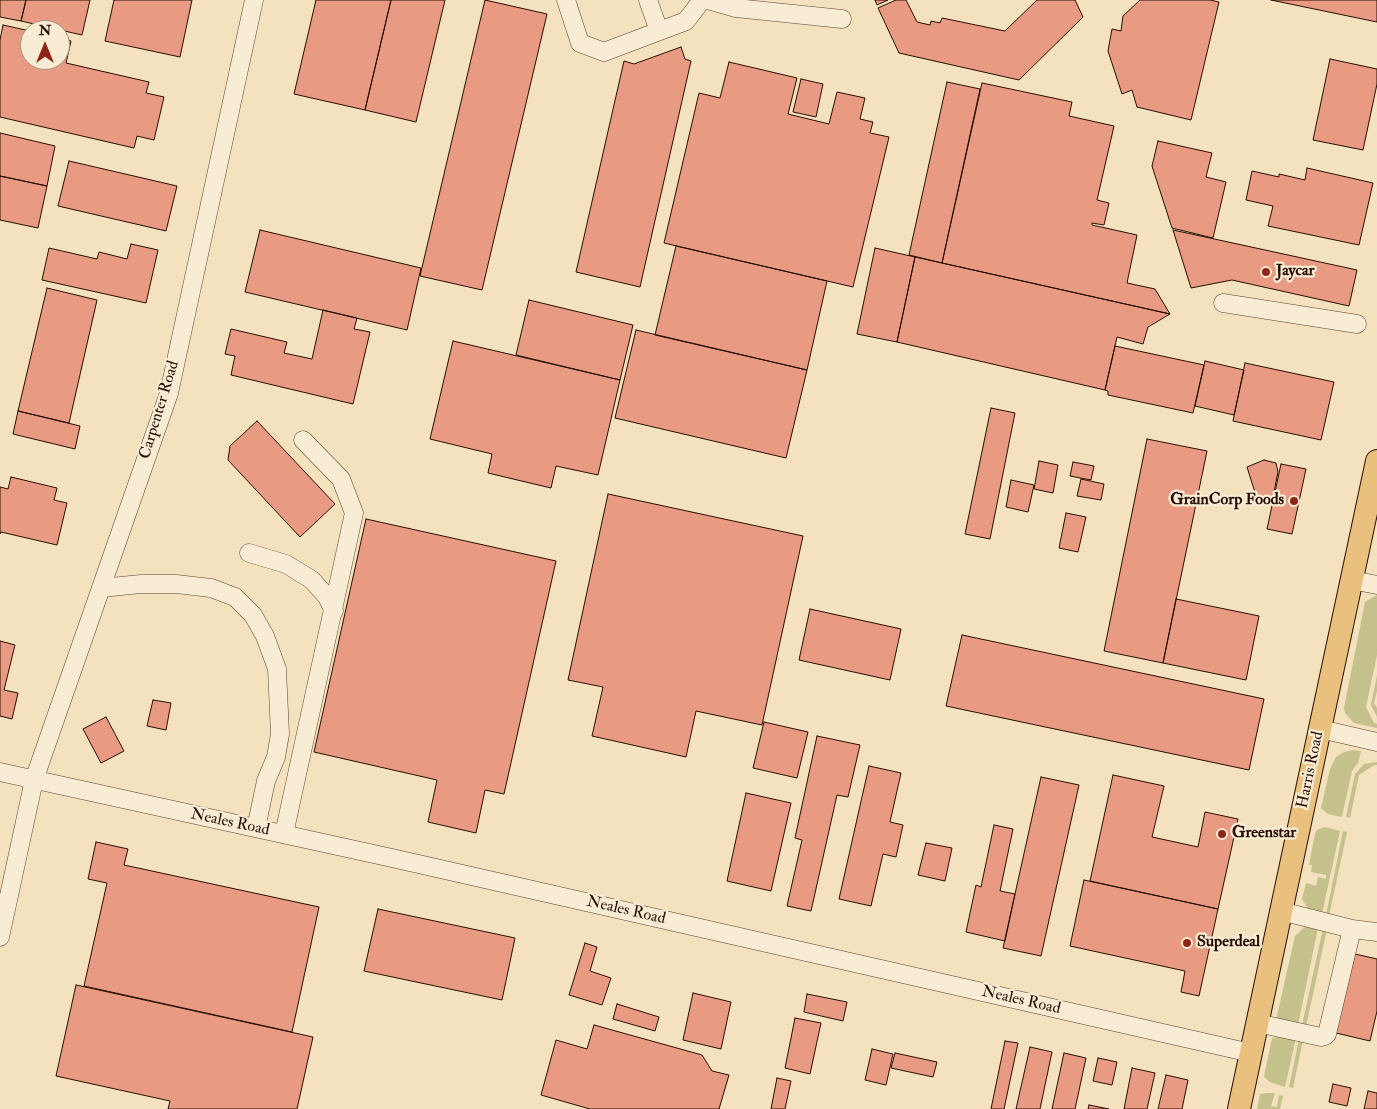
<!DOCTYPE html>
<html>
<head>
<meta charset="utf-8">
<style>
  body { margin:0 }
  #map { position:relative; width:1377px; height:1109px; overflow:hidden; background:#f4e1be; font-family:"IM FELL Double Pica",serif }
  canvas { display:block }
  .north { position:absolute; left:20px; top:20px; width:50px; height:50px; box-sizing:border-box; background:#f8ecd5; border:1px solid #a59380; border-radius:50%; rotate:0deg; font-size:14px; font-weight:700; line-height:20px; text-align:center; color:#280e00 }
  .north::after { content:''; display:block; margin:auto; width:18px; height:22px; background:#8f2418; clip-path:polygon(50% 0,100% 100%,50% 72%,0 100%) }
</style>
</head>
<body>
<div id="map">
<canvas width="1377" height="1109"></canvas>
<div class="north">N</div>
</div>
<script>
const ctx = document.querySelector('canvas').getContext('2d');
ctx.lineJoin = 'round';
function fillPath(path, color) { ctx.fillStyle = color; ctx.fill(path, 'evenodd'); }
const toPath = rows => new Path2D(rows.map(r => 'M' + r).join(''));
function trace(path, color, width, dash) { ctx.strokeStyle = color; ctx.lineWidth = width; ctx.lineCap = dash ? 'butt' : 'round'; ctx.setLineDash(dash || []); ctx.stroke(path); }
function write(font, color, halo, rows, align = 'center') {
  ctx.font = font + ' "IM FELL Double Pica",serif'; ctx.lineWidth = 4.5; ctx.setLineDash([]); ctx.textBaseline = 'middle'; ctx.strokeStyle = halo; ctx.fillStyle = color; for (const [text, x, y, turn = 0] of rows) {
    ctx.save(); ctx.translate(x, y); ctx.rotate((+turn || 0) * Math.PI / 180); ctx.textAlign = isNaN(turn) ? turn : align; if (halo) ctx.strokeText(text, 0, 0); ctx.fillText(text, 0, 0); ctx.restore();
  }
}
fillPath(toPath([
  [1377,595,1377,655,1366,707,1374,723,1377,724,1377,728,1354,723,1345,713,1344,708,1365,602],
  [1377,675,1377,691,1374,703,1377,708,1377,717,1371,705],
  [1353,750,1361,751,1358,763,1352,771,1342,817,1328,814,1321,808,1330,769,1336,757,1344,752],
  [1377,762,1377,765,1374,765,1359,775,1350,818,1346,817,1355,774,1364,764],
  [1325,827,1340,831,1322,914,1309,911,1302,899,1306,883,1316,886,1318,877,1326,879,1326,875,1311,872,1312,865,1309,865,1315,833,1317,830],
  [1343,831,1347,832,1329,916,1326,915],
  [1307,925,1318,928,1297,1030,1276,1020,1295,936],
  [1323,928,1327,929,1305,1031,1301,1030],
  [1285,1036,1296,1038,1285,1087,1270,1082,1264,1077,1272,1038],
  [1299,1039,1303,1040,1293,1088,1289,1087],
  [1267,1093,1275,1093,1271,1106,1277,1107,1279,1095,1283,1096,1280,1109,1257,1109,1260,1094]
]), '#c4c18c');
const building = toPath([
  [0,0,26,0,21,21,0,17,0,0],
  [26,0,90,0,82,35,21,21,26,0],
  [114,0,192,0,180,57,105,41,114,0],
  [316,0,391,0,365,110,294,94,316,0],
  [391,0,445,0,416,122,365,110,391,0],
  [485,0,547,14,482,290,420,276,485,0],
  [875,0,888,0,877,5,875,0],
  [896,0,906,0,917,22,930,25,931,21,940,23,942,18,1005,31,1037,0,1075,0,1083,17,1019,80,899,53,878,8,896,0],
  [1140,0,1210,0,1219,2,1191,120,1137,107,1132,90,1122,94,1108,51,1112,29,1121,31,1123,16,1140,0],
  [1271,0,1377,0,1377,22,1271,0],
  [3,25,30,31,30,60,60,60,60,38,71,41,66,63,149,82,146,93,164,97,154,140,137,136,134,148,0,117,0,40,3,25],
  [681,47,685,59,691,61,640,287,576,272,624,61,634,64,681,47],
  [1330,59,1377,69,1377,84,1363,150,1313,140,1330,59],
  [729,62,797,78,788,114,829,124,837,92,865,98,860,119,873,122,870,133,889,137,853,287,664,243,699,93,720,98,729,62],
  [801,79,823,84,816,117,793,112,801,79],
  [947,82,980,89,942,263,909,255,947,82],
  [982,83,1072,102,1069,116,1114,126,1097,200,1109,203,1104,225,1092,223,1092,225,1137,235,1127,283,1155,289,1170,314,942,263,982,83],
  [0,133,55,146,47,186,0,176,0,133],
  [1158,141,1212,153,1206,177,1226,182,1213,238,1172,228,1152,166,1158,141],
  [69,161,177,186,166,231,58,206,69,161],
  [1307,168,1373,183,1359,245,1268,226,1273,206,1246,200,1252,171,1279,177,1279,174,1305,180,1307,168],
  [0,176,47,186,38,228,0,220,0,176],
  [260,230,421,268,407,330,245,292,260,230],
  [1173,230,1357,270,1349,306,1232,280,1191,288,1173,230],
  [131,244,158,250,146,303,42,280,49,248,97,259,99,252,127,259,131,244],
  [676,246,827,281,807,370,655,335,676,246],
  [875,248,915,257,897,342,857,334,875,248],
  [915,257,942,263,1170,314,1148,327,1143,344,1117,337,1105,390,897,342,915,257],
  [47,288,97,300,69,423,18,411,47,288],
  [529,300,633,325,620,380,516,355,529,300],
  [323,310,357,318,354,329,370,332,353,404,231,375,235,356,225,354,231,329,287,342,284,353,312,359,323,310],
  [636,330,807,370,786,458,615,418,636,330],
  [453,341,620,380,598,475,556,466,551,488,488,473,492,454,430,439,453,341],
  [1115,346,1204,365,1193,413,1108,395,1108,391,1105,390,1115,346],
  [1205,361,1244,370,1234,415,1195,406,1205,361],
  [1245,363,1334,382,1321,440,1233,421,1245,363],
  [991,408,1015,413,990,539,965,534,991,408],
  [18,411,80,426,75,449,13,434,18,411],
  [257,421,335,504,300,537,228,460,230,446,257,421],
  [1147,439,1207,451,1163,663,1104,651,1147,439],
  [1264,460,1276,463,1278,472,1273,497,1258,502,1247,467,1264,460],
  [1039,461,1058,465,1053,493,1034,489,1039,461],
  [1073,462,1094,466,1091,480,1070,476,1073,462],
  [1281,464,1306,469,1292,534,1267,529,1281,464],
  [11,477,57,488,54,500,67,503,57,545,1,532,0,534,0,487,8,489,11,477],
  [1081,479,1104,484,1101,500,1077,496,1081,479],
  [1011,480,1034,485,1028,512,1006,507,1011,480],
  [608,494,803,536,762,725,696,711,686,757,592,736,603,687,568,680,608,494],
  [1066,513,1086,517,1078,552,1059,548,1066,513],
  [366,519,556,561,504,794,485,790,476,833,428,822,437,780,314,752,366,519],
  [1176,599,1259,616,1246,680,1163,663,1176,599],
  [810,609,901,629,890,680,799,660,810,609],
  [962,635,1264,699,1249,770,946,706,962,635],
  [0,641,15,645,4,690,18,693,12,719,0,716,0,641],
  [153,700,171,703,166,730,147,726,153,700],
  [106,717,124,751,101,763,83,729,106,717],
  [764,722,808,732,797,778,753,768,764,722],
  [817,736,860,745,848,797,837,795,811,911,787,906,802,840,795,838,817,736],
  [869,766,901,773,890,822,903,825,896,857,883,854,871,906,839,899,869,766],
  [1113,775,1164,786,1152,837,1198,847,1205,812,1238,819,1218,909,1090,881,1113,775],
  [1041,777,1079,785,1041,956,1003,948,1041,777],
  [746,793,791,803,771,891,727,881,746,793],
  [994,825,1013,829,1000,891,1015,894,1005,941,966,932,976,885,981,887,994,825],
  [96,842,128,849,124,865,319,907,292,1032,84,986,107,883,88,879,96,842],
  [926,843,952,848,945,881,918,875,926,843],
  [1084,880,1218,909,1199,996,1181,992,1185,971,1070,946,1084,880],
  [378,909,515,938,502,1000,364,971,378,909],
  [585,943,597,947,590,971,611,978,602,1005,569,995,585,943],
  [1355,954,1377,959,1377,1011,1370,1041,1336,1033,1355,954],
  [76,985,313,1037,297,1109,168,1109,170,1101,56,1076,76,985],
  [693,993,731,1002,721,1049,683,1040,693,993],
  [807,994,847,1002,843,1021,804,1012,807,994],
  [617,1004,659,1017,655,1031,613,1019,617,1004],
  [795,1018,821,1023,810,1074,785,1068,795,1018],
  [594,1025,702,1055,712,1071,729,1075,719,1109,590,1109,541,1095,556,1040,587,1049,594,1025],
  [1005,1041,1018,1043,1004,1109,991,1109,1005,1041],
  [1030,1047,1052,1052,1040,1109,1016,1109,1030,1047],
  [872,1049,893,1054,886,1085,865,1080,872,1049],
  [895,1053,937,1062,933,1077,891,1068,895,1053],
  [1064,1053,1086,1058,1075,1109,1052,1109,1064,1053],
  [1098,1058,1117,1062,1112,1085,1093,1081,1098,1058],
  [1132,1068,1155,1073,1147,1109,1124,1109,1132,1068],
  [1166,1075,1188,1080,1182,1109,1158,1109,1166,1075],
  [777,1078,791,1081,785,1109,771,1109,777,1078],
  [1333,1084,1351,1088,1347,1106,1329,1102,1333,1084],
  [1368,1091,1377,1093,1377,1109,1364,1109,1368,1091],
  [1089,1105,1109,1109,1088,1109,1089,1105]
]);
fillPath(building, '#e89a83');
trace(building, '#280e00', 1);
const minor = toPath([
  [566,0,580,43,604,52,686,21,702,0],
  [648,0,659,31],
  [708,0,736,8,842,19],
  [1223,303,1357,324],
  [249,553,286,564,312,580,327,597,334,611],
  [1351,580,1377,585],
  [101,588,141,584,176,584,211,588,235,597,253,615,265,636,277,669,280,734,276,757,266,781,256,828],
  [1320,729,1377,742],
  [0,772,392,858,1251,1053],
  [284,834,354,513,341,479,303,440],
  [1281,911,1352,929,1377,932],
  [0,937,34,780,169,393,254,0],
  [1257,1023,1321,1037,1325,1036,1327,1034,1352,929]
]);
const major = toPath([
  [1239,1109,1377,461]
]);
trace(minor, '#5b4330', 19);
trace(major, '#280e00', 24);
trace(minor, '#f8ecd5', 18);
trace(major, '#eac07f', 22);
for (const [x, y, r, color] of [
  [1266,272,5,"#8f2418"],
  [1294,501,5,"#8f2418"],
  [1222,834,5,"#8f2418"],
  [1187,943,5,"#8f2418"]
]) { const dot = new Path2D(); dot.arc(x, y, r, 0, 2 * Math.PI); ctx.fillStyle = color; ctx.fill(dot); trace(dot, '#f8ecd5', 2); }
write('bold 16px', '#280e00', '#f8ecd5', [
  ["Jaycar",1276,272],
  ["GrainCorp Foods",1284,501,"right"],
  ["Greenstar",1232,834],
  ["Superdeal",1197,943]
], 'left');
write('16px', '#280e00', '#f8ecd5', [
  ["Carpenter Road",160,410,-73],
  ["Harris Road",1311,770,-78],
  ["Neales Road",230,823,12],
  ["Neales Road",626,911,13],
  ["Neales Road",1021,1001,13]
]);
</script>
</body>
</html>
